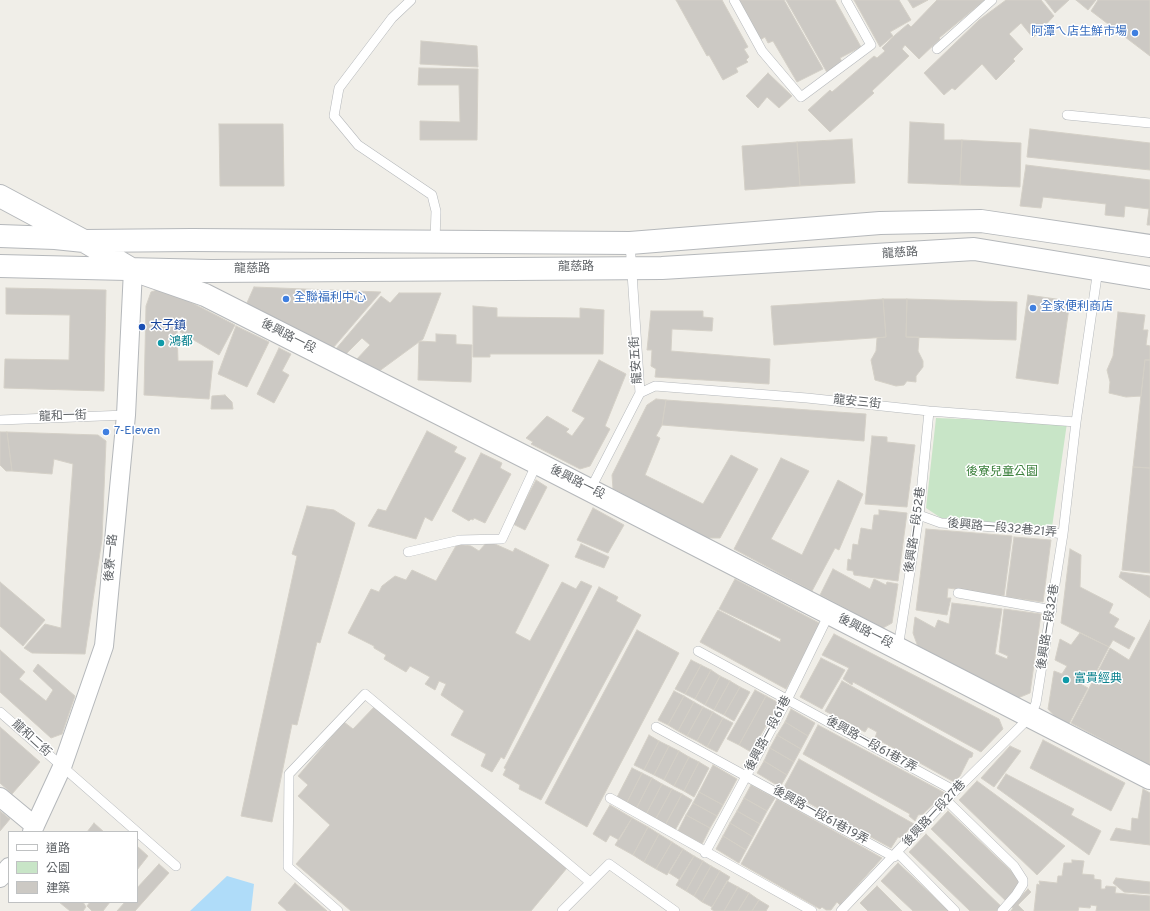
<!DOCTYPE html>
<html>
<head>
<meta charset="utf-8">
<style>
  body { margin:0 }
  #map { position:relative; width:1150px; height:911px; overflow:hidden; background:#f0eee8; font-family:Overpass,"Noto Sans TC",sans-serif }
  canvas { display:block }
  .legend { position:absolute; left:8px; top:831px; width:130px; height:72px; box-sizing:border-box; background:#fff; border:1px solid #bfc1c2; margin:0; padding:5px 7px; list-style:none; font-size:12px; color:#5f6367 }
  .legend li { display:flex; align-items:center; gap:8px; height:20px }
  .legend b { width:20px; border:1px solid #bfc1c2 }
</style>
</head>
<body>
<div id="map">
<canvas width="1150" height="911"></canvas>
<ul class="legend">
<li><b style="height:5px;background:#fff"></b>道路</li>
<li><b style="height:11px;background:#c8e5c7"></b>公園</li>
<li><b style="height:11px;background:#ccc9c4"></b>建築</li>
</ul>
</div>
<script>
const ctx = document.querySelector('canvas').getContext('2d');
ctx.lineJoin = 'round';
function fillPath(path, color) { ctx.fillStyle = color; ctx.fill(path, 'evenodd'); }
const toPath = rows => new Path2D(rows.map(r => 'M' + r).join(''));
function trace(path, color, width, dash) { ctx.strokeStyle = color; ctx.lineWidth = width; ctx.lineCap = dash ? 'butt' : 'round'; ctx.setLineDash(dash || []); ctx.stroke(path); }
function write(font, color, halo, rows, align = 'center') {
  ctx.font = font + ' Overpass,"Noto Sans TC",sans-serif'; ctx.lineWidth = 3; ctx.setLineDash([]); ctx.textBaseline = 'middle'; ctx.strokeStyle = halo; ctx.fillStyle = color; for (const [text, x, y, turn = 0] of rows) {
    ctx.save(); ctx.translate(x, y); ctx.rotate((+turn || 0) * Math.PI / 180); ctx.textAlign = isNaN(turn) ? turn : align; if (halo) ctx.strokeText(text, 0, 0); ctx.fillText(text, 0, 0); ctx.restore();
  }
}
fillPath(toPath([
  [936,418,1067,423,1051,534,941,518,926,508]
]), '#c8e5c7');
fillPath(toPath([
  [227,876,254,884,251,911,190,911]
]), '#afdcf9');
const building = toPath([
  [676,0,722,0,748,47,744,49,749,57,746,60,748,62,736,68,738,72,723,80,709,55,707,56,676,0],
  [738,0,784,0,823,69,797,82,773,41,768,43,765,37,760,40,738,0],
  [786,0,835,0,861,47,840,58,844,66,829,76,786,0],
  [854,0,899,0,911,20,890,32,893,36,880,47,854,0],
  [908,0,928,0,913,8,908,0],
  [937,0,985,0,939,38,940,39,919,59,905,45,902,49,909,56,872,91,874,93,830,132,808,110,830,90,832,92,874,56,877,58,885,51,882,48,895,35,908,24,911,27,937,0],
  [1006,0,1041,0,1054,16,1033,38,1021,23,1009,34,1023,49,1013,59,1015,61,996,80,982,64,955,90,952,88,944,95,924,73,979,20,1006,0],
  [1045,0,1069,0,1055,13,1045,0],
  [1076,0,1096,0,1088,10,1076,0],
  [1098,0,1150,0,1150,56,1091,11,1098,0],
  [421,41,477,46,478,67,420,64,421,41],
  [419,68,478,69,477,140,420,140,420,121,460,122,459,85,418,85,419,68],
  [768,73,792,96,779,108,767,97,758,108,746,96,768,73],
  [910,122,944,124,944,140,962,140,960,185,908,183,910,122],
  [219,124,283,124,284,186,220,186,219,124],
  [1030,129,1150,143,1150,170,1027,157,1030,129],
  [852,139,855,183,800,186,797,142,852,139],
  [962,140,1021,143,1020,187,960,185,962,140],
  [797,142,800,186,745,190,742,146,797,142],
  [1026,165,1150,180,1150,225,1147,225,1149,209,1125,206,1124,217,1105,215,1106,204,1043,197,1041,208,1020,206,1026,165],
  [254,287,381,292,333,348,246,305,254,287],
  [6,288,106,290,104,391,4,388,5,359,69,360,70,315,6,314,6,288],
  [163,288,235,325,219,355,177,330,178,361,213,361,209,399,144,395,146,306,151,292,163,288],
  [399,293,441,293,423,339,378,372,355,361,370,345,362,338,345,355,335,350,381,296,390,303,399,293],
  [1028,295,1070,301,1058,384,1016,378,1028,295],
  [883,299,886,337,774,345,771,306,883,299],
  [883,299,907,299,906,337,919,337,918,351,923,361,923,367,916,376,916,382,907,381,904,385,896,386,875,380,871,360,876,351,877,338,886,337,883,299],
  [907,299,1017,302,1016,340,906,337,907,299],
  [473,306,497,308,497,317,580,318,580,308,604,310,603,354,490,354,490,357,473,357,473,306],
  [651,311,703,311,703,317,713,318,712,331,672,329,671,351,770,359,769,384,655,377,656,369,651,366,652,350,647,350,651,311],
  [1118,312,1145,315,1143,330,1148,330,1146,345,1150,346,1150,360,1145,360,1141,396,1126,397,1109,393,1110,382,1107,370,1113,356,1118,312],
  [236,326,269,342,247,387,218,374,236,326],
  [436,334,456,335,456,344,472,345,471,382,418,380,419,341,436,342,436,334],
  [279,348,291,354,282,371,289,375,274,403,257,394,279,348],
  [599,360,626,374,605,426,610,429,590,466,580,469,531,444,533,442,526,438,547,416,569,429,566,432,572,436,585,418,572,411,599,360],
  [1145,360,1150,360,1150,468,1133,467,1145,360],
  [225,395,232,402,233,409,211,409,212,396,225,395],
  [656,399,666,400,662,425,656,436,660,438,645,475,703,504,731,455,758,469,720,538,707,538,613,489,612,475,647,405,656,399],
  [666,400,866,414,864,441,662,425,666,400],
  [427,431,457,447,454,452,466,458,432,521,425,517,416,539,368,526,378,509,386,511,427,431],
  [0,432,7,432,12,471,6,471,0,465,0,432],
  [7,432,98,435,106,441,102,539,85,654,32,653,24,648,45,624,61,628,73,464,54,459,52,474,12,471,7,432],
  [872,436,887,437,887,442,915,445,907,507,865,504,872,436],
  [481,453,502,463,500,468,511,474,485,523,474,518,473,520,471,519,469,521,452,511,481,453],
  [781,458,809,471,771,539,802,555,838,480,863,494,839,550,835,548,812,591,734,549,781,458],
  [1133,467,1150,468,1150,573,1122,570,1133,467],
  [536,480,547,487,525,530,513,524,536,480],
  [307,506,334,510,355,523,320,643,317,642,297,725,292,724,272,822,241,816,297,556,292,554,307,506],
  [593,508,624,525,608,553,577,540,593,508],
  [879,510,907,513,898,581,854,575,853,571,847,570,848,559,851,560,853,544,858,545,861,528,872,530,874,515,879,515,879,510],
  [926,529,1012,536,1004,596,948,588,947,598,951,598,947,615,916,610,926,529],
  [1014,537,1051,540,1043,602,1006,597,1014,537],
  [488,541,513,552,515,548,549,565,515,633,530,641,562,582,576,589,581,581,592,586,504,759,501,757,492,772,481,766,486,754,451,735,464,711,441,695,446,684,439,681,435,690,425,684,430,677,410,666,406,672,384,659,386,655,374,648,374,646,348,633,371,589,379,592,382,586,395,576,406,580,412,570,436,581,457,544,471,546,479,551,488,541],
  [581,544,609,557,604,568,575,557,581,544],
  [1070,549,1081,555,1080,587,1113,604,1109,613,1119,619,1114,627,1135,638,1129,649,1113,640,1109,647,1061,623,1070,549],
  [833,569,870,589,874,579,886,585,887,582,898,584,892,623,883,628,820,595,833,569],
  [1121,572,1150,576,1150,598,1119,577,1121,572],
  [735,579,821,624,786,689,700,642,718,610,780,642,781,639,719,609,735,579],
  [0,582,45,620,23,646,0,626,0,582],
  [599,587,618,597,616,601,641,615,541,800,519,789,520,785,503,775,506,769,504,768,599,587],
  [952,603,1002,609,995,654,1007,659,1008,656,999,652,1004,609,1041,614,1030,693,1018,698,918,647,913,633,915,617,935,628,938,620,949,624,952,603],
  [1150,620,1150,765,1071,723,1110,648,1129,660,1150,620],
  [637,630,679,653,587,827,545,803,637,630],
  [1080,633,1109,647,1093,678,1083,673,1077,682,1088,688,1069,724,1057,719,1048,709,1054,671,1062,674,1067,666,1055,660,1060,639,1071,645,1080,633],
  [834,634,999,719,1003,729,981,752,853,682,852,685,843,679,849,668,822,655,834,634],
  [0,650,25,672,19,679,46,701,53,690,33,671,38,664,75,696,62,734,51,738,0,692,0,650],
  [821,658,845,670,822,709,800,697,821,658],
  [691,660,701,665,685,694,675,689,691,660],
  [701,665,711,670,695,699,685,694,701,665],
  [711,670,720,676,705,705,695,699,711,670],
  [720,676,730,681,714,710,705,705,720,676],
  [730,681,740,687,724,715,714,710,730,681],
  [842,681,973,753,972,757,969,758,960,776,954,782,875,738,877,732,868,727,865,732,825,711,842,681],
  [740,687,750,692,734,721,724,715,740,687],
  [755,690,766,696,739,745,727,739,755,690],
  [674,691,684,696,668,725,658,720,674,691],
  [684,696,694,702,678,731,668,725,684,696],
  [766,696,779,703,751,752,739,745,766,696],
  [694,702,703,707,687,736,678,731,694,702],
  [377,704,567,868,531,911,351,911,296,864,330,825,298,796,308,785,298,776,344,722,353,729,377,704],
  [703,707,713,712,697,741,687,736,703,707],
  [791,709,815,723,808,736,785,722,791,709],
  [713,712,723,718,707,747,697,741,713,712],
  [723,718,733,723,717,752,707,747,723,718],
  [785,722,808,736,801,749,777,735,785,722],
  [818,725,945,793,923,814,918,815,915,821,909,816,910,814,803,754,818,725],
  [0,727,40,762,12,794,0,783,0,727],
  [649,735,659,741,644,770,634,765,649,735],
  [777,735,801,749,794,762,770,748,777,735],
  [1043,740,1125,783,1111,811,1030,768,1043,740],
  [659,741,669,746,654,775,644,770,659,741],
  [669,746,679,751,664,780,654,775,669,746],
  [1010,746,1021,751,994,787,981,778,1010,746],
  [770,748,794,762,787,775,764,761,770,748],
  [679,751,689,757,674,786,664,780,679,751],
  [689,757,699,762,684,791,674,786,689,757],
  [799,759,914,824,901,838,898,837,891,848,783,789,799,759],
  [764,761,787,775,780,787,757,773,764,761],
  [699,762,709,768,694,797,684,791,699,762],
  [713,765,737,779,723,805,699,792,713,765],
  [632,768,642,773,624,808,614,803,632,768],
  [642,773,652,778,634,813,624,808,642,773],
  [1006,774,1074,809,1071,815,1101,831,1089,855,997,788,1006,774],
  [652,778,662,784,644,818,634,813,652,778],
  [977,781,1065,846,1037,875,959,800,977,781],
  [662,784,672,789,653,824,644,818,662,784],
  [751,785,775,798,767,811,744,798,751,785],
  [672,789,682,794,663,829,653,824,672,789],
  [1143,789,1150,793,1150,845,1110,840,1116,828,1131,831,1132,818,1138,819,1143,789],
  [699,792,723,805,717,816,693,803,699,792],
  [682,794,692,800,673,834,663,829,682,794],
  [744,798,767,811,760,824,737,811,744,798],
  [777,799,882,858,840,905,837,902,831,910,826,910,822,907,820,909,741,864,777,799],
  [693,803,717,816,710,828,686,815,693,803],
  [610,805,632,818,619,840,610,835,606,842,593,834,610,805],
  [0,811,10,819,0,831,0,811],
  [737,811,760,824,753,837,730,823,737,811],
  [948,811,1027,886,1009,904,931,829,948,811],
  [686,815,710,828,702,844,678,831,686,815],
  [632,818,648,827,633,855,615,845,632,818],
  [94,823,104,832,87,832,94,823],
  [730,823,753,837,746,850,723,836,730,823],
  [648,827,659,834,644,862,633,855,648,827],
  [659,834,672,842,656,869,644,862,659,834],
  [926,834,1006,911,970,911,909,852,926,834],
  [723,836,746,850,739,863,716,849,723,836],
  [672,842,683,849,667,875,656,869,672,842],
  [137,846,148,856,137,870,137,846],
  [683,849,694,856,680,880,669,873,683,849],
  [694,856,703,861,686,891,676,885,694,856],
  [1072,860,1084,861,1082,874,1094,875,1094,879,1101,880,1101,889,1105,889,1106,886,1116,887,1115,893,1150,896,1150,911,1096,911,1097,906,1091,905,1090,908,1079,907,1078,911,1034,911,1037,884,1040,885,1039,881,1057,883,1058,876,1062,876,1064,863,1072,863,1072,860],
  [703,861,711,866,694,896,686,891,703,861],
  [898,863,949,911,913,911,881,881,898,863],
  [159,864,169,873,135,911,117,911,125,902,137,902,137,888,159,864],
  [711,866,720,871,702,902,694,896,711,866],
  [720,871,730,877,712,907,702,902,720,871],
  [1116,878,1150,882,1150,894,1124,892,1113,883,1116,878],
  [727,881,738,887,724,911,714,911,711,909,727,881],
  [295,883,327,911,287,911,278,903,295,883],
  [877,886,902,911,868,911,860,903,877,886],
  [738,887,749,893,738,911,724,911,738,887],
  [1028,889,1031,892,1018,905,1024,911,1011,911,1013,908,1011,907,1028,889],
  [749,893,759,900,752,911,738,911,749,893],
  [759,900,769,906,766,911,752,911,759,900],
  [59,902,83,902,86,907,83,911,70,911,59,902],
  [90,902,110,902,103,911,92,911,87,906,90,902]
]);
fillPath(building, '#ccc9c4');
trace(building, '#d4d0c7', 1);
const service = toPath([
  [411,0,392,18,339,88,334,116,358,145,432,195,436,211,435,241],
  [734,0,762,51,801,97,871,45,846,0],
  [937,49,992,0],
  [1067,115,1150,123],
  [640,393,655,386,807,398,929,411,1076,422],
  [0,420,126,415],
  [590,490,640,393,630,243],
  [919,515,941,523,1034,530,1063,534],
  [408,552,460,540,502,539,537,463],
  [958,593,1052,610],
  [898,648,919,515,929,411],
  [698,651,955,791],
  [0,712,176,866],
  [656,727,894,857],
  [610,798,812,911],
  [946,800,1014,866,1023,880,1023,884,1016,895,1002,911],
  [705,853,787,700,829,614],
  [898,853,955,911],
  [338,911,288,867,289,774,365,694,590,882],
  [562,911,609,864,675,911],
  [841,911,946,800,1030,717,1036,703,1063,534,1076,422,1098,269]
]);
const minor = toPath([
  [0,797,35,826],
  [32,832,62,767,104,646,126,415,133,270],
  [0,878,9,867]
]);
const tertiary = toPath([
  [0,196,84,241,133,270,205,295,537,463,1150,778],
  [0,236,55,238,84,241,192,240,630,243,880,223,981,221,1150,246],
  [0,266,211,271,662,268,974,249,1150,278]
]);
trace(service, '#b5b8bb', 10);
trace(minor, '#b5b8bb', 20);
trace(tertiary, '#b5b8bb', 24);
trace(service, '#fff', 9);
trace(minor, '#fff', 18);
trace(tertiary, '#fff', 22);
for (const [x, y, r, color] of [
  [1135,33,4,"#3f7fe0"],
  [286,299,4,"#3f7fe0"],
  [1033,308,4,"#3f7fe0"],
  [142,327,4,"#1a4fb4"],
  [161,343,4,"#0f9aa8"],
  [106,432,4,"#3f7fe0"],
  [1066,680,4,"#0f9aa8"]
]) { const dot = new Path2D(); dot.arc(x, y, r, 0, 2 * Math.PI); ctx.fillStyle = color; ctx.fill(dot); trace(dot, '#fff', 1.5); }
write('12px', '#366cbe', '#fff', [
  ["阿潭ㄟ店生鮮市場",1127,33,"right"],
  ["全聯福利中心",294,299],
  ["全家便利商店",1041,308],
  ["7-Eleven",114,432]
], 'left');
write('12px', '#5f6367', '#fff', [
  ["龍慈路",900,254,-4],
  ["龍慈路",576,268],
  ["龍慈路",252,270],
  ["後興路一段",288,337,27],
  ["龍安五街",637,360,-94],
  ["龍安三街",857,403,6],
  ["龍和一街",63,417,-2],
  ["後興路一段",577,483,27],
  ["後興路一段32巷21弄",1002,529,5],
  ["後興路一段52巷",916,530,-82],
  ["後寮一路",112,558,-85],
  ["後興路一段32巷",1049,627,-81],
  ["後興路一段",865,632,27],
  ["後興路一段61巷",769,734,-62],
  ["龍和二街",31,739,42],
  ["後興路一段61巷7弄",871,745,29],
  ["後興路一段27巷",935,814,-47],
  ["後興路一段61巷19弄",820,816,29]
]);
write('12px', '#164399', '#fff', [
  ["太子鎮",150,327]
], 'left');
write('12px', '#0d838f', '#fff', [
  ["鴻都",169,343],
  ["富貴經典",1074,680]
], 'left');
write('12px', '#3c813d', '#fff', [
  ["後寮兒童公園",1002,473]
]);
</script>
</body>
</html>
